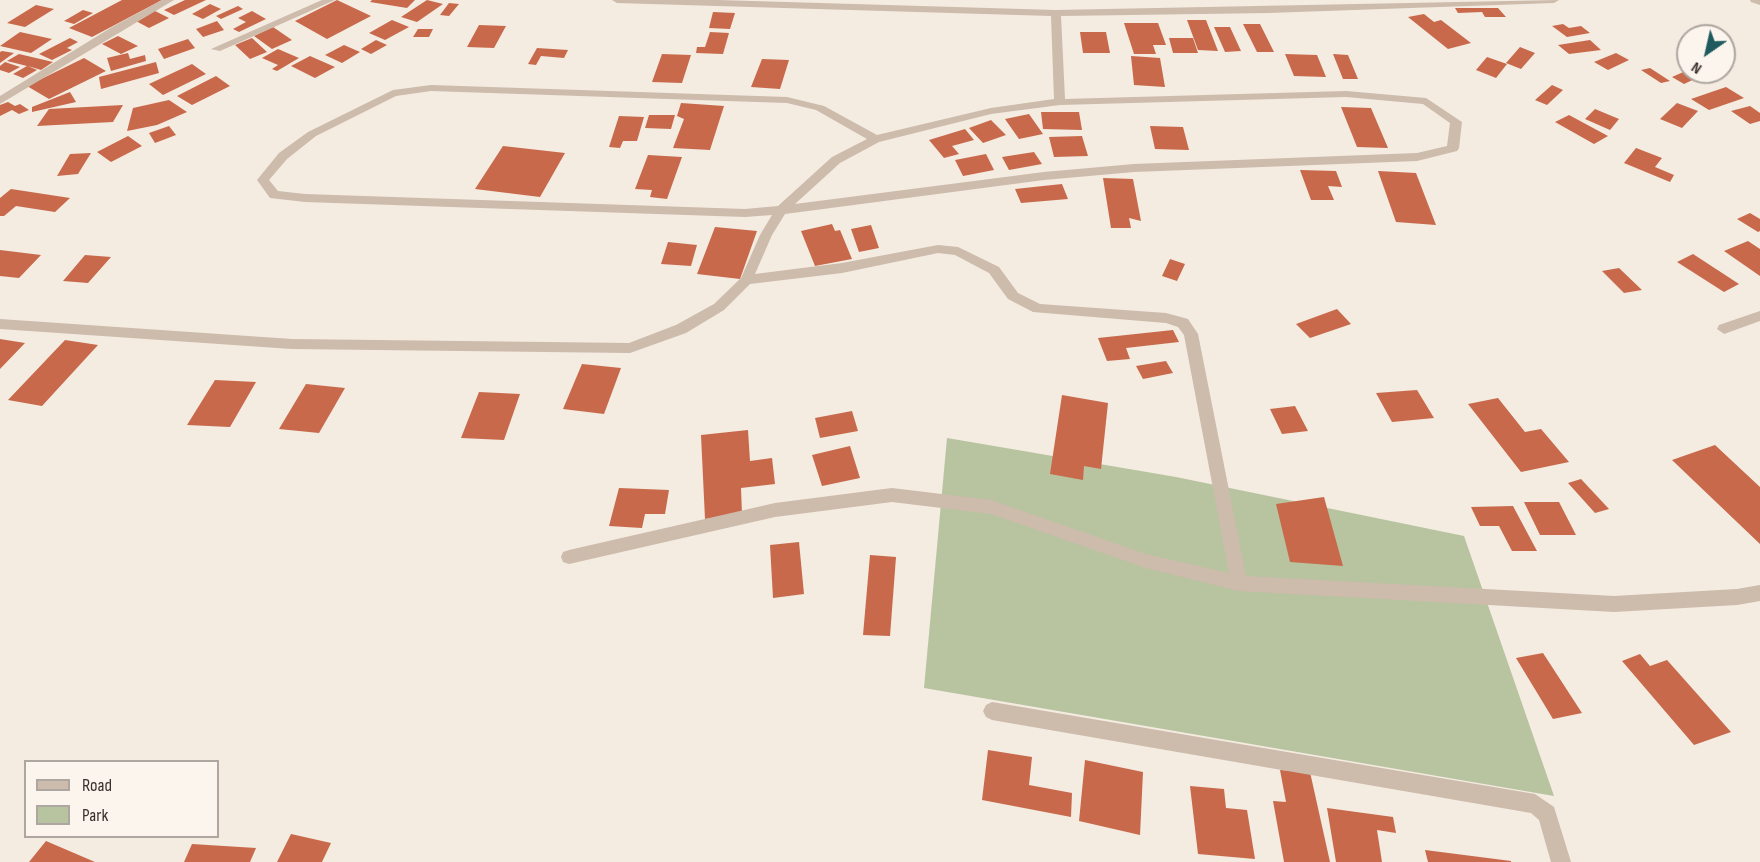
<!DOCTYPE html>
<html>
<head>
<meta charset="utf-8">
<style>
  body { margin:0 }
  #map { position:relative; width:1760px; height:862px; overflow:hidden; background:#f4ebe1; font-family:"Sofia Sans Condensed",sans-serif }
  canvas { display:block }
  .legend { position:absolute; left:24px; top:760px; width:195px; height:78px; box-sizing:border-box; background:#fbf5ee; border:2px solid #aea6a0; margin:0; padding:8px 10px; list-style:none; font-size:18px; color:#3b302b }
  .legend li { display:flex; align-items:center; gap:12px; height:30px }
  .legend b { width:30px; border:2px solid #aea6a0 }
  .north { position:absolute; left:1676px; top:24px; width:60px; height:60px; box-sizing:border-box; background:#fbf5ee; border:2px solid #aea6a0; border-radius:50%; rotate:214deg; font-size:16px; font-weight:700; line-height:24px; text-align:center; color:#3b302b }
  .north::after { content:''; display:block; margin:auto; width:21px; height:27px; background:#1f5a5e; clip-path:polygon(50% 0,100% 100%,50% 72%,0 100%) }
</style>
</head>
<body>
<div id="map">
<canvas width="1760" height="862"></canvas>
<ul class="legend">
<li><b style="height:8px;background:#cdbbac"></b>Road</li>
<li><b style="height:16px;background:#b8c4a0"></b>Park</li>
</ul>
<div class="north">N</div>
</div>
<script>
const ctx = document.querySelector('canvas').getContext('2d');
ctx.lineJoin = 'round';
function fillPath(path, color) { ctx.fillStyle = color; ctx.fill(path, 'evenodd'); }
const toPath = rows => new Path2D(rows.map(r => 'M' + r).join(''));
fillPath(toPath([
  [947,438,1176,477,1464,536,1554,796,924,688]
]), '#b8c4a0');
fillPath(toPath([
  [122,0,162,0,92,37,69,28],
  [185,0,206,0,174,15,164,10],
  [337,0,371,16,327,39,295,21],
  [372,0,415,0,407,8,370,2],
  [427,0,443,4,417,22,401,17],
  [449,3,459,4,449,16,440,15],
  [210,4,221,9,203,19,192,14],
  [36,5,54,9,25,27,7,23],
  [238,6,243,9,221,19,216,16],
  [1455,8,1498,8,1506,17,1485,17,1482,12,1458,13],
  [83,10,93,13,74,24,64,21],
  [153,10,169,18,149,28,134,20],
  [252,11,266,19,239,32,233,29,246,22,238,18],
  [713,12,735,13,730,29,709,28],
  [1424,14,1434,22,1441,20,1471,43,1448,49,1408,17],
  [392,20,409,27,385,40,369,33],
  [1187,20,1206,20,1218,51,1198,50],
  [217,21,224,30,203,37,196,29],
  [1124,23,1158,23,1166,45,1153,45,1156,54,1134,54],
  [1243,24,1260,24,1274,52,1257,52],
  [1563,24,1569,28,1581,26,1590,33,1567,37,1552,26],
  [479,25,506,26,494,48,467,47],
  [273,27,292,40,272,49,254,36],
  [1214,27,1230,27,1241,51,1225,52],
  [418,29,433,29,429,37,413,37],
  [20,32,52,39,31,53,0,46],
  [710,32,729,33,723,54,696,53,697,47,705,47],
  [1080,32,1106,32,1110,53,1083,53],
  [118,36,138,46,121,54,102,44],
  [70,38,78,42,67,48,72,50,52,60,39,54],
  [252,38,267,52,250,59,235,45],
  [1169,38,1193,38,1198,53,1173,53],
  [188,39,195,48,164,59,158,49],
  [376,40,387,45,371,54,361,49],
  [1590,40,1601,50,1569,54,1558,45],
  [344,45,360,52,342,63,325,55],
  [1520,47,1535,53,1521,69,1506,63],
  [537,48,568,50,564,58,541,56,536,65,528,64],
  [278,49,299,58,277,71,272,69,278,65,262,58],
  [2,51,14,53,0,63,0,52],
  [128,53,130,59,145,55,146,61,111,71,107,58],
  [1616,53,1629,60,1608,70,1594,62],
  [19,54,53,62,41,70,28,66,37,70,23,78,13,74,27,66,7,61],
  [662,54,691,55,682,83,652,82],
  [1285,54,1317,55,1326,77,1294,76],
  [1333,54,1348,55,1358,79,1343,79],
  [310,56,335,67,315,78,291,66],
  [1131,56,1160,58,1165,87,1134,85],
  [1487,57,1507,64,1496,78,1476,70],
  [84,58,106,71,49,99,27,86],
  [762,59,789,60,780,89,751,87],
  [5,62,20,67,9,73,0,70,0,66],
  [156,62,159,73,101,89,99,77],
  [192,64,206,74,163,95,149,84],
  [1650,68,1670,81,1661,83,1641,70],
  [1688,70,1688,72,1701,76,1684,84,1672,77],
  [216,76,230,86,192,105,177,96],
  [1552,85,1563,90,1547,105,1535,100],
  [1726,87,1744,98,1709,110,1691,99],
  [70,92,76,102,32,112,32,107],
  [169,100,187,112,157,125,127,131,133,108],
  [8,102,15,106,20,104,29,110,19,114,12,110,0,116,0,105],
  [681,103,724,106,710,150,673,148,684,119,677,116],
  [1677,103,1698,111,1682,128,1660,119],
  [123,105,113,122,37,126,49,109],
  [1750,106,1760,113,1760,121,1750,124,1731,111],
  [1341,107,1371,108,1388,148,1357,147],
  [1595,109,1619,119,1610,130,1585,119],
  [1041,112,1079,112,1082,130,1043,129],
  [1029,114,1043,134,1019,139,1005,119],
  [649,115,675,115,671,129,645,128],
  [1569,115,1608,136,1594,144,1555,122],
  [619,116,644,117,637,141,623,141,620,148,609,147],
  [991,120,1006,135,983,143,969,128],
  [169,126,176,135,155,143,149,133],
  [1150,126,1183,127,1189,150,1155,149],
  [965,129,974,140,952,146,959,154,944,158,929,140],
  [128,136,142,146,111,162,97,152],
  [1082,136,1088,156,1054,157,1049,137],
  [503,146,565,153,540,197,475,189],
  [1636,148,1662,158,1655,167,1674,175,1670,182,1624,163],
  [1034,152,1042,164,1009,170,1002,157],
  [91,153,78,174,57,176,70,154],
  [986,154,994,170,963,176,955,160],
  [648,155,682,157,667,199,650,197,652,190,635,189],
  [1300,170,1336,171,1342,187,1328,186,1334,200,1311,200],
  [1378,171,1416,173,1436,225,1396,222],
  [1103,178,1133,179,1141,221,1129,218,1131,228,1111,228],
  [1062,184,1068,199,1021,203,1015,189],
  [11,189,70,198,55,212,16,206,4,216,0,216,0,198],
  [1750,213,1760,219,1760,231,1758,232,1737,219],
  [832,224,835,231,840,230,852,259,815,266,801,231],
  [871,225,879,248,859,252,851,229],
  [715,227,757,231,740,279,697,274],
  [1748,241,1760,249,1760,276,1724,251],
  [668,242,697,245,691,266,661,264],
  [0,250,41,255,19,278,0,276],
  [1693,254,1739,284,1724,292,1677,262],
  [85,255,111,257,88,283,63,281],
  [1170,259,1185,264,1177,281,1162,276],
  [1619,268,1642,290,1624,293,1602,271],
  [1337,309,1351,324,1310,338,1296,324],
  [1173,330,1179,342,1126,348,1130,359,1107,361,1098,338],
  [0,339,25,343,0,369],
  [65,340,98,345,42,406,8,400],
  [1166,361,1173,373,1143,379,1136,366],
  [582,364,621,368,604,414,563,409],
  [215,380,256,382,230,427,187,425],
  [306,384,345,388,319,433,279,429],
  [1417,390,1434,418,1392,422,1376,393],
  [479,392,520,394,504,440,461,438],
  [1062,395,1108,403,1101,469,1084,466,1083,480,1050,474],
  [1498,398,1525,432,1541,429,1569,462,1521,472,1468,404],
  [1295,406,1308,431,1282,434,1270,409],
  [852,411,858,431,820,438,815,418],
  [748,430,750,461,772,458,775,484,741,488,742,514,705,519,701,435],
  [1715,445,1760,487,1760,544,1672,460],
  [850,446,860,478,822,486,812,455],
  [1581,479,1609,509,1595,513,1568,483],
  [619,488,669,490,665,514,645,514,642,528,609,526],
  [1324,497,1343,566,1290,562,1276,504],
  [1524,502,1559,502,1576,535,1540,535],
  [1513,506,1537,551,1512,551,1499,526,1480,526,1471,507],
  [799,542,804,594,773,598,770,545],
  [870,555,896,557,890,636,863,635],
  [1543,653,1582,713,1553,719,1516,658],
  [1640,654,1650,666,1667,660,1731,732,1694,745,1622,661],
  [988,750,1032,757,1029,785,1072,793,1071,817,982,800],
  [1085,760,1143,772,1140,835,1079,821],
  [1280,770,1310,772,1330,862,1284,862,1273,801,1286,802],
  [1190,786,1224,789,1226,808,1247,810,1255,859,1198,854],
  [1327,808,1393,817,1396,833,1377,830,1382,862,1336,862],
  [291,834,331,843,322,862,277,862],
  [46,841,95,862,29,862],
  [192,844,256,848,250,862,184,862],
  [1425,850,1511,861,1511,862,1428,862]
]), '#c8694b');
fillPath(toPath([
  [162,0,174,0,0,104,0,96,112,27,162,0],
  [322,0,335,0,220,51,211,49,322,0],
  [612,0,718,0,1056,10,1559,0,1554,3,1268,13,1061,16,1065,99,1346,91,1426,98,1462,122,1459,148,1457,151,1417,161,1134,172,1044,180,785,214,772,235,755,274,842,263,938,245,958,247,999,267,1018,293,1040,304,1166,313,1188,319,1198,334,1246,576,1614,596,1737,589,1760,585,1760,601,1737,605,1614,612,1239,591,1146,568,991,514,892,502,775,517,569,564,563,562,561,557,563,552,569,550,775,503,892,488,991,500,1146,554,1229,573,1184,335,1178,327,1166,323,1033,312,1008,299,989,273,955,255,938,253,842,273,750,284,724,310,686,333,630,353,292,349,0,329,0,319,292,339,629,343,676,325,714,304,741,278,760,235,772,215,745,217,305,202,270,198,257,180,279,153,308,132,393,90,431,85,787,97,824,106,877,135,991,108,1054,99,1051,16,617,3,612,0],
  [431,91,787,103,816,110,867,139,832,157,778,206,745,209,305,194,278,191,269,180,287,159,316,136,396,96,431,91],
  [1346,97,1423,104,1450,123,1447,146,1417,153,1134,164,1044,172,795,204,840,163,879,142,991,114,1060,105,1346,97],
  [1750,0,1760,0,1760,5,1751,2,1750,0],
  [1760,311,1760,321,1724,334,1717,329,1719,325,1760,311],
  [992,702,1535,794,1554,807,1571,862,1551,862,1539,820,1531,813,992,720,986,717,983,711,986,705,992,702]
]), '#cdbbac');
</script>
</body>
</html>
